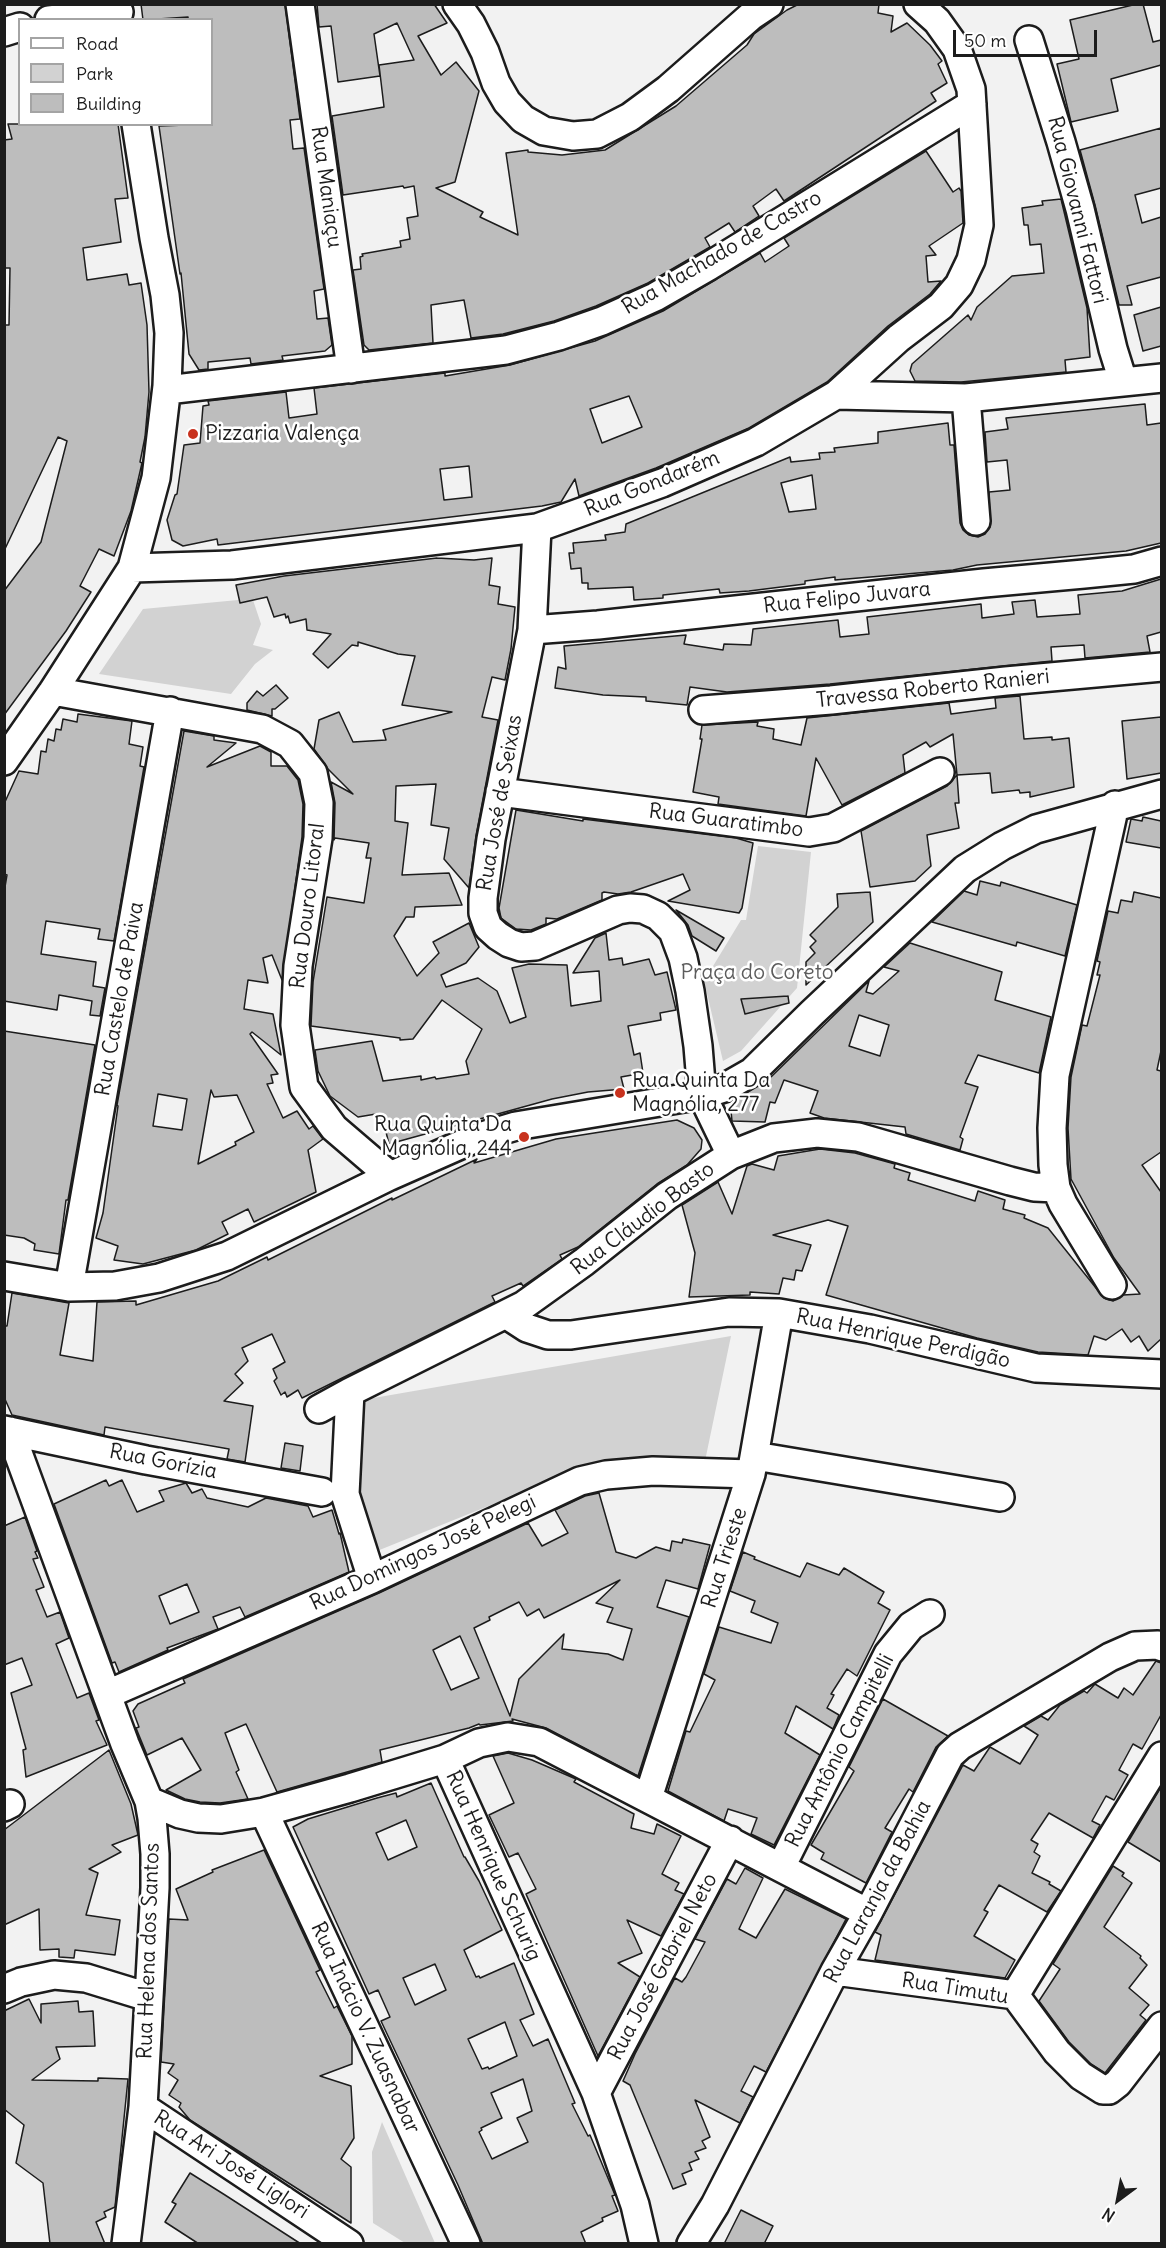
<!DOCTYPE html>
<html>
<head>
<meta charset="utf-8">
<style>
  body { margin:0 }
  #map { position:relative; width:1166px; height:2248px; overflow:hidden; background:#f2f2f2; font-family:Delius,sans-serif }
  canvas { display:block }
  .frame { position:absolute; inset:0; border:6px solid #1c1c1c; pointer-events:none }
  .legend { position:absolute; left:18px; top:18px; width:195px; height:108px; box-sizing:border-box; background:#fff; border:2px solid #a4a4a4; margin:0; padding:8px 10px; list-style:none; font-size:18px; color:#1c1c1c }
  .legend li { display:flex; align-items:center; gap:12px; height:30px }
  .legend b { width:30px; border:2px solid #a4a4a4 }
  .north { position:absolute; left:1088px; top:2170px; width:60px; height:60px; -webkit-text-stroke:4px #fff; paint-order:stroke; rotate:212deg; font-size:16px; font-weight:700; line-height:24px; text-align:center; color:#1c1c1c }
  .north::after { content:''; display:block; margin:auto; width:21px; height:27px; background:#1c1c1c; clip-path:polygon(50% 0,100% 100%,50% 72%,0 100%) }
  .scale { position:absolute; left:953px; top:30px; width:144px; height:27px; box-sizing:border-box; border:3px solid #1c1c1c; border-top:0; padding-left:8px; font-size:18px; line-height:21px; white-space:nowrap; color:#1c1c1c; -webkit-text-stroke:4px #fff; paint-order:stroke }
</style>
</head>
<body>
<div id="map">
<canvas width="1166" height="2248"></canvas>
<div class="frame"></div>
<ul class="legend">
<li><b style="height:8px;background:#fff"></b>Road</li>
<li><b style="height:16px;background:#d2d2d2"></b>Park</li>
<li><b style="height:16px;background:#bdbdbd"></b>Building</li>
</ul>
<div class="north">N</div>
<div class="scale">50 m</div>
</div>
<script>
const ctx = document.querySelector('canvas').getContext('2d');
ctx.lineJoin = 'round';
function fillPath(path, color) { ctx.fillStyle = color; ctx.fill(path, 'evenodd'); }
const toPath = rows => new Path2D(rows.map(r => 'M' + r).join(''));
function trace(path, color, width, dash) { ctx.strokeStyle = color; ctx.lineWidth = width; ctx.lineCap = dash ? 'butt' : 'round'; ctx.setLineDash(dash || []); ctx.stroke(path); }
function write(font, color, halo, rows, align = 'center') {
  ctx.font = font + ' Delius,sans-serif'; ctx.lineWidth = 5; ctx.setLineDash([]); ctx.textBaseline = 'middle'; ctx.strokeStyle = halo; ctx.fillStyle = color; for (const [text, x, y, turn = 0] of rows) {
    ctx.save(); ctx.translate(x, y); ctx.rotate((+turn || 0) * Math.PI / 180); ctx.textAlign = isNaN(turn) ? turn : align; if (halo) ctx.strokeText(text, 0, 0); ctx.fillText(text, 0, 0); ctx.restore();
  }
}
fillPath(toPath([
  [252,597,261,624,253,645,273,650,255,664,231,694,99,674,143,609,238,600],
  [758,846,811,852,797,988,741,1051,723,1061,704,981,741,920,746,920],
  [731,1336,705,1461,600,1461,377,1551,356,1488,362,1400],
  [382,2122,435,2243,405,2243,373,2223,372,2152]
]), '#d2d2d2');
const building = toPath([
  [141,4,285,4,300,119,290,120,293,149,304,148,324,289,314,291,317,319,328,318,332,345,325,351,282,356,283,360,251,364,250,358,208,362,208,369,199,370,189,354,181,273,180,274,159,126,212,124,212,20,188,20,188,17,143,20,141,4],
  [317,4,434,4,447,23,418,36,441,75,456,62,479,91,455,182,436,188,483,212,480,217,518,235,506,153,528,150,528,152,562,155,605,150,676,106,747,45,754,34,787,10,799,4,879,4,878,13,893,16,891,32,907,23,930,45,942,61,938,64,947,83,931,93,936,101,784,201,776,189,753,206,759,216,735,232,729,223,705,238,710,247,648,283,596,306,554,321,503,334,471,338,464,300,431,305,433,343,369,350,364,345,353,270,361,269,360,257,363,256,362,254,401,247,400,241,410,239,407,218,418,216,414,186,404,188,403,186,343,195,332,116,384,107,379,65,414,60,397,23,374,34,380,76,338,82,331,26,319,27,317,4],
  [1137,4,1143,4,1153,42,1161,40,1161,65,1111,79,1118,111,1071,122,1057,64,1079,59,1070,20,1137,4],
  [8,124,118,124,128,198,115,199,121,242,83,248,87,280,127,274,129,285,141,283,147,325,149,392,145,437,140,462,142,463,131,511,114,556,99,549,80,586,91,592,66,631,4,715,4,591,41,542,67,441,58,437,4,551,4,325,9,325,10,268,4,268,4,140,12,139,8,124],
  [1161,128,1161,188,1135,195,1142,223,1161,217,1161,277,1127,286,1132,305,1119,305,1095,205,1080,150,1161,128],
  [926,151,953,192,959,188,961,191,963,223,929,246,936,255,926,256,928,282,941,281,930,294,888,326,827,382,749,428,656,468,579,496,575,479,561,502,542,506,218,545,217,539,183,546,172,540,167,520,175,495,177,494,184,445,200,443,203,406,209,405,208,401,286,392,289,418,317,414,314,388,445,373,445,376,510,365,595,341,663,311,760,253,765,262,789,246,784,238,926,151],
  [629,396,642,427,602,443,590,409,629,396],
  [469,466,472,497,444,500,440,469,469,466],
  [1061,199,1087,308,1090,357,1065,360,1066,372,961,382,915,381,910,371,912,364,968,315,971,320,977,307,1012,276,1044,273,1041,244,1030,245,1028,225,1024,225,1022,208,1043,205,1042,201,1061,199],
  [1161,307,1161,346,1143,351,1134,315,1161,307],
  [1145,404,1147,425,1161,423,1161,543,1126,551,977,565,953,570,835,580,835,577,805,581,805,584,749,591,720,593,719,589,663,595,663,598,634,600,633,587,588,589,588,583,582,583,581,568,571,569,569,553,574,553,573,543,606,540,605,535,625,532,626,524,790,457,791,462,820,459,819,453,835,452,834,448,878,443,878,432,948,423,950,445,954,445,960,523,963,530,969,535,978,537,985,534,990,527,989,492,1010,490,1007,460,987,462,985,432,1008,429,1006,418,1145,404],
  [812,475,816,509,789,512,781,483,812,475],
  [437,558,474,560,492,558,489,585,500,587,498,604,515,607,511,649,505,680,492,677,482,717,498,720,476,836,469,888,444,859,449,828,431,825,436,784,396,786,395,821,408,823,402,875,449,873,462,905,415,907,414,917,406,917,394,936,417,976,439,953,433,942,469,923,479,947,466,963,441,975,446,987,478,978,497,991,510,1023,526,1017,512,968,529,964,567,965,571,1006,601,1001,599,971,573,973,595,938,606,933,609,960,622,958,623,965,649,959,655,975,667,972,676,1010,660,1013,661,1020,628,1026,634,1055,640,1053,643,1073,621,1077,624,1089,588,1092,552,1099,389,1144,384,1124,378,1124,376,1114,358,1117,330,1096,318,1071,315,1050,372,1041,383,1081,421,1076,421,1080,435,1077,436,1079,469,1074,466,1061,482,1029,442,1000,413,1039,400,1040,400,1038,311,1026,313,982,327,897,364,903,371,858,366,858,369,843,335,838,334,840,335,803,331,782,353,794,328,769,314,749,319,720,339,712,353,742,386,740,383,730,452,712,402,705,415,656,398,654,358,642,358,646,352,645,328,668,313,654,331,634,307,630,306,619,290,623,288,616,286,618,285,614,274,617,267,597,240,603,236,585,284,576,437,558],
  [1161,579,1161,632,1147,636,1150,652,1085,658,1084,645,1051,647,1052,661,830,684,727,692,690,687,687,705,646,701,646,697,603,695,555,688,558,667,566,669,564,646,686,635,684,644,723,650,724,644,751,645,753,629,838,620,840,637,869,634,867,617,981,604,982,618,1014,614,1012,602,1035,600,1037,617,1080,614,1078,595,1122,591,1161,579],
  [276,685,288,698,275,709,272,709,272,716,247,710,247,703,257,691,263,696,276,685],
  [1020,696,1024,739,1052,737,1052,740,1069,738,1074,787,1030,797,1030,792,1020,793,1019,790,992,793,990,773,957,775,953,734,930,747,926,742,903,755,905,773,842,805,816,758,806,816,718,804,719,797,693,792,702,739,700,739,702,725,758,722,757,726,774,729,773,739,801,745,807,718,949,703,951,714,996,708,995,698,1020,696],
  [78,714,132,721,129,744,143,747,140,766,144,767,114,941,98,939,100,929,46,921,41,954,96,962,93,986,105,988,100,1016,90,1015,92,1001,59,995,57,1010,4,1001,4,893,7,875,4,874,4,804,19,771,38,774,41,751,46,752,48,739,54,741,56,729,61,730,63,719,77,722,78,714],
  [1161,717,1161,773,1127,779,1122,721,1161,717],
  [184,731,214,736,214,740,236,743,207,767,260,746,271,752,271,766,287,766,298,780,303,804,302,837,282,980,272,955,263,958,268,983,248,980,244,1009,273,1014,281,1055,252,1032,250,1034,278,1074,271,1075,273,1083,267,1084,283,1118,297,1111,309,1129,313,1126,323,1139,308,1150,316,1192,254,1222,248,1209,222,1222,228,1234,196,1250,143,1264,114,1260,118,1246,96,1238,103,1213,118,1106,117,1105,184,731],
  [211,1090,214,1097,237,1095,254,1132,235,1142,236,1145,198,1164,211,1090],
  [158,1094,187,1099,182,1130,153,1126,158,1094],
  [957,775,959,803,955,803,959,828,927,835,931,866,915,881,870,887,861,831,947,786,957,775],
  [516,810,583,821,583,819,736,838,753,843,742,908,739,913,668,901,690,890,683,874,631,892,618,894,604,892,602,893,602,900,557,919,546,918,546,924,531,930,516,929,501,918,499,908,516,810],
  [1143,817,1161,821,1161,848,1126,842,1131,819,1142,821,1143,817],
  [980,881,1000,886,1001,882,1077,905,1065,956,1017,942,1016,946,932,922,964,891,977,895,980,881],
  [870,892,873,922,806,985,806,962,815,953,810,947,816,941,810,935,838,907,837,894,870,892],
  [1134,892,1161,898,1161,1051,1157,1070,1161,1071,1161,1152,1142,1165,1161,1192,1161,1339,1148,1351,1139,1336,1131,1342,1122,1329,1106,1340,1094,1336,1088,1355,1038,1352,977,1338,826,1295,848,1226,828,1220,773,1235,811,1245,802,1271,796,1270,794,1280,783,1278,779,1294,750,1292,750,1295,689,1297,695,1253,682,1205,718,1182,732,1214,747,1166,752,1164,774,1170,778,1156,820,1149,855,1153,895,1164,894,1168,910,1173,908,1180,975,1201,978,1191,1005,1200,1003,1209,1025,1215,1024,1218,1048,1228,1104,1298,1113,1301,1123,1295,1140,1294,1114,1258,1071,1179,1068,1128,1071,1077,1082,1025,1087,1026,1100,975,1097,975,1100,962,1097,961,1108,911,1118,913,1121,900,1132,902,1134,892],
  [676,910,724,938,716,951,692,936,688,925,676,910],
  [910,943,1002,972,995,1000,1051,1017,1039,1073,978,1055,965,1083,978,1087,960,1137,963,1139,960,1150,906,1134,905,1127,824,1118,810,1113,818,1091,784,1080,775,1103,770,1102,765,1122,732,1121,731,1111,740,1097,772,1076,869,981,866,992,873,994,899,971,884,967,910,943],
  [859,1015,889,1025,880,1056,849,1046,859,1015],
  [788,996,789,1003,745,1014,741,999,788,996],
  [4,1031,95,1045,68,1200,66,1200,59,1254,34,1250,35,1244,24,1238,4,1235,4,1031],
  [677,1120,694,1128,702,1140,701,1149,687,1165,657,1184,578,1247,560,1255,562,1259,523,1286,521,1283,492,1296,495,1302,302,1398,298,1390,287,1397,285,1392,281,1395,274,1381,277,1378,273,1369,285,1362,272,1334,242,1348,248,1361,235,1374,243,1383,224,1401,253,1406,245,1462,227,1459,229,1449,105,1427,104,1435,12,1415,4,1397,4,1326,7,1326,12,1293,69,1303,60,1355,93,1361,97,1302,136,1301,136,1305,218,1281,267,1257,268,1260,392,1198,392,1200,477,1159,474,1163,556,1139,677,1120],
  [285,1443,303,1446,300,1471,281,1468,285,1443],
  [106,1480,109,1486,122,1480,137,1512,164,1501,159,1491,186,1483,192,1493,202,1489,207,1498,248,1507,266,1498,308,1506,313,1517,332,1510,339,1534,340,1533,349,1572,245,1617,240,1607,213,1617,218,1629,167,1648,168,1650,119,1672,115,1662,112,1663,54,1504,106,1480],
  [187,1584,199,1612,170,1624,159,1596,187,1584],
  [599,1493,616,1552,636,1558,656,1547,670,1551,672,1541,682,1543,683,1539,710,1545,698,1589,666,1580,657,1607,689,1617,638,1776,546,1728,512,1719,513,1721,480,1725,479,1724,469,1728,380,1750,382,1762,277,1792,246,1724,225,1733,239,1770,236,1772,248,1799,220,1803,200,1802,185,1799,166,1790,201,1770,182,1738,147,1755,136,1728,139,1727,133,1711,138,1704,185,1683,183,1679,379,1593,528,1523,542,1546,568,1533,555,1510,585,1496,599,1493],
  [620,1580,596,1603,613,1608,607,1622,632,1629,623,1660,608,1654,562,1649,564,1634,519,1679,510,1716,474,1628,490,1620,489,1617,519,1602,527,1616,539,1609,544,1618,620,1580],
  [460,1636,479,1678,451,1690,433,1650,460,1636],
  [25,1517,37,1551,35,1552,38,1558,33,1559,44,1587,36,1590,47,1617,60,1612,69,1638,56,1644,77,1698,89,1693,99,1720,96,1721,107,1745,26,1777,23,1750,26,1749,11,1693,32,1685,22,1658,4,1665,4,1526,25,1517],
  [743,1552,755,1557,754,1559,800,1577,807,1563,839,1575,844,1568,884,1592,878,1603,890,1610,857,1676,847,1669,831,1694,834,1695,827,1708,839,1715,833,1729,796,1706,785,1733,820,1755,774,1845,751,1834,757,1818,728,1809,724,1821,668,1791,686,1731,690,1732,715,1680,704,1674,719,1627,771,1643,778,1623,751,1612,755,1601,730,1591,743,1552],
  [1156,1661,1161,1663,1161,1715,1142,1749,1133,1744,1119,1770,1128,1775,1114,1800,1106,1796,1092,1821,1100,1825,1093,1838,1049,1813,1031,1840,1038,1844,1034,1852,1040,1856,1032,1873,1050,1882,1049,1884,1061,1891,1047,1912,999,1885,984,1910,988,1912,974,1936,1015,1960,1005,1978,875,1960,881,1935,875,1932,963,1765,974,1771,990,1747,1020,1764,1038,1735,1024,1726,1041,1716,1048,1720,1060,1705,1084,1691,1087,1693,1095,1684,1118,1698,1124,1688,1133,1695,1156,1661],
  [883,1699,948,1736,936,1747,913,1792,909,1789,885,1828,892,1832,866,1883,821,1859,824,1853,811,1845,854,1771,849,1767,883,1699],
  [109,1750,131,1804,138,1835,112,1845,121,1852,89,1869,98,1873,86,1915,120,1920,115,1955,75,1950,74,1958,59,1957,59,1949,40,1950,39,1909,4,1925,4,1830,109,1750],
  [508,1753,532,1760,576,1779,574,1782,634,1814,631,1828,654,1834,657,1824,681,1836,662,1874,679,1883,675,1890,684,1894,661,1936,627,1920,642,1953,618,1963,640,1977,598,2056,526,1894,536,1889,518,1853,509,1857,489,1815,514,1803,493,1756,508,1753],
  [431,1783,464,1857,465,1857,479,1881,502,1930,464,1950,476,1977,479,1976,480,1978,514,1963,534,2014,520,2020,533,2046,548,2039,575,2103,572,2104,588,2136,590,2135,615,2195,612,2196,618,2211,602,2218,603,2221,581,2232,586,2244,483,2244,458,2185,381,2021,390,2017,378,1990,369,1994,293,1827,308,1819,377,1798,396,1793,397,1797,431,1783],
  [406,1820,417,1847,388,1860,376,1833,406,1820],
  [435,1964,446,1990,415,2005,403,1978,435,1964],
  [505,2022,517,2056,489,2069,488,2067,482,2069,468,2039,505,2022],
  [523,2079,532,2111,517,2118,528,2142,492,2159,479,2132,482,2130,481,2128,502,2118,491,2093,523,2079],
  [1161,1787,1161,1862,1128,1842,1161,1787],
  [264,1850,320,1970,316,1972,334,2008,337,2006,352,2036,352,2064,320,2076,351,2086,354,2138,341,2159,351,2167,351,2223,190,2120,179,2107,181,2103,169,2095,178,2080,168,2073,174,2064,161,2062,169,1919,188,1920,176,1889,213,1872,212,1870,264,1850],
  [1113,1866,1124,1873,1122,1876,1132,1883,1104,1927,1141,1956,1140,1958,1147,1965,1129,1988,1149,2005,1140,2015,1146,2020,1105,2073,1091,2064,1069,2042,1039,2001,1060,1969,1053,1964,1113,1866],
  [745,1868,763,1878,739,1929,756,1938,785,1889,846,1919,766,2072,754,2066,741,2091,753,2097,740,2123,695,2100,710,2137,702,2141,706,2148,695,2152,699,2159,689,2163,692,2170,682,2174,686,2184,673,2189,630,2085,623,2081,635,2054,675,1978,682,1982,686,1977,705,1942,695,1939,727,1879,736,1884,745,1868],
  [29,1999,41,2023,41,2004,78,2001,79,2012,93,2011,95,2046,56,2047,60,2059,32,2080,98,2081,98,2078,128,2079,115,2207,104,2212,106,2217,96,2222,105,2244,50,2244,43,2183,16,2163,24,2125,4,2109,4,2011,29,1999],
  [190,2173,225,2195,301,2244,199,2244,165,2222,176,2204,172,2202,190,2173],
  [741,2210,773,2226,764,2244,724,2244,741,2210]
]);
fillPath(building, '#bdbdbd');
trace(building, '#1c1c1c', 1.5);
const minor = toPath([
  [300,4,351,369],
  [457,4,471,24,485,52,496,83,507,102,523,119,544,131,573,136,597,134,630,117,668,89,751,16,769,4],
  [49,20,119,12],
  [4,32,20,27],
  [1029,40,1061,142,1080,209,1113,349,1123,381],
  [167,390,506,350,559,336,602,321,655,297,709,266,972,104],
  [836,395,899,338,941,306,959,285,971,260,979,225,971,89,957,49,937,21,918,4],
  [966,398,976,521],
  [537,528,532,630,491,839,483,898,483,913,488,927,498,936,509,943,521,947,535,946,618,910,630,908,643,909,658,916,673,931,683,958,690,991,698,1046,702,1095,731,1155],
  [132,568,232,565,537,528,662,483,756,442,836,395,966,398,1162,378],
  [532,630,598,625,984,583,1084,574,1134,569,1162,561],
  [53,691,262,729,290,744,313,773,319,803,318,838,298,966,295,1025,304,1087,334,1128,390,1176],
  [703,710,831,700,1006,681,1162,667],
  [4,761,53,691,132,568,156,478,167,386,169,333,165,295,154,238,136,124],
  [500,792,809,832,833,828,940,772],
  [1056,1188,1053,1165,1052,1128,1055,1075,1115,805],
  [4,1276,69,1287,115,1286,159,1278,227,1256,390,1176,476,1138,516,1126,702,1095,724,1088,752,1072,812,1013,965,869,1002,846,1036,829,1162,794],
  [69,1287,170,711],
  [507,1315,527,1328,548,1335,571,1335,729,1312,779,1313,870,1329,1036,1368,1162,1374],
  [350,1392,345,1494,372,1579],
  [319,1409,350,1392,524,1305,584,1262,667,1196,731,1155,774,1138,817,1133,858,1137,1010,1181,1034,1187,1056,1188,1063,1204,1112,1285],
  [4,1430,146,1460,322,1492],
  [10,1431,125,1744,149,1801,152,1818,155,1854,155,1888,143,2107,126,2244],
  [755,1456,1000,1497],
  [108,1694,372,1579,580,1481,606,1475,653,1471,751,1474],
  [445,1759,596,2093,635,2205,644,2244],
  [648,1798,751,1474,779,1313],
  [149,1801,180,1814,198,1818,221,1819,264,1812,350,1788,445,1759,479,1743,508,1737,539,1742,868,1913],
  [4,1807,10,1804],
  [264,1812,466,2244],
  [781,1867,888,1654,911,1626,930,1614],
  [835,1971,1015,1995,1057,2052,1081,2076,1103,2090,1109,2090,1118,2083,1162,2026],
  [4,1989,21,1982,54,1975,86,1978,148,1997],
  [1015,1995,1162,1756],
  [596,2093,730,1840],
  [143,2107,349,2244],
  [691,2244,715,2205,835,1971,868,1913,950,1755,960,1746,1110,1657,1135,1646,1158,1645,1162,1647]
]);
trace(minor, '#1c1c1c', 32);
trace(minor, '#fff', 27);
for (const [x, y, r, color] of [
  [193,434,6,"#c8321e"],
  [620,1093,6,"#c8321e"],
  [524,1137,6,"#c8321e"]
]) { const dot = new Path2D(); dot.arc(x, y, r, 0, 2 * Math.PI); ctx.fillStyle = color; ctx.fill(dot); trace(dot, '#fff', 2); }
write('21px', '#1c1c1c', '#fff', [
  ["Rua Maniaçu",326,187,82],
  ["Rua Giovanni Fattori",1077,210,76],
  ["Rua Machado de Castro",722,253,-30],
  ["Rua Gondarém",652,484,-22],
  ["Rua Felipo Juvara",847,598,-6],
  ["Travessa Roberto Ranieri",933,689,-6],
  ["Rua José de Seixas",500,803,-80],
  ["Rua Guaratimbo",726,821,7],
  ["Rua Douro Litoral",308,906,-83],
  ["Rua Castelo de Paiva",120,999,-80],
  ["Rua Cláudio Basto",643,1219,-37],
  ["Rua Henrique Perdigão",903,1339,12],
  ["Rua Gorízia",163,1462,11],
  ["Rua Domingos José Pelegi",423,1553,-25],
  ["Rua Trieste",725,1558,-72],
  ["Rua Antônio Campitelli",840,1751,-63],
  ["Rua Henrique Schurig",493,1866,66],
  ["Rua Laranja da Bahia",878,1892,-62],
  ["Rua Helena dos Santos",149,1951,-88],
  ["Rua José Gabriel Neto",663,1967,-62],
  ["Rua Timutu",955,1989,9],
  ["Rua Inácio V. Zuasnabar",365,2028,65],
  ["Rua Ari José Liglori",231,2165,33]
]);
write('21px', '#1c1c1c', '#fff', [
  ["Pizzaria Valença",205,434],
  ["Rua Quinta Da",632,1081],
  ["Magnólia, 277",632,1105],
  ["Rua Quinta Da",512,1125,"right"],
  ["Magnólia, 244",512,1149,"right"]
], 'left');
write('21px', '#5c5c5c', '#fff', [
  ["Praça do Coreto",757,973]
]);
</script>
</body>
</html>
